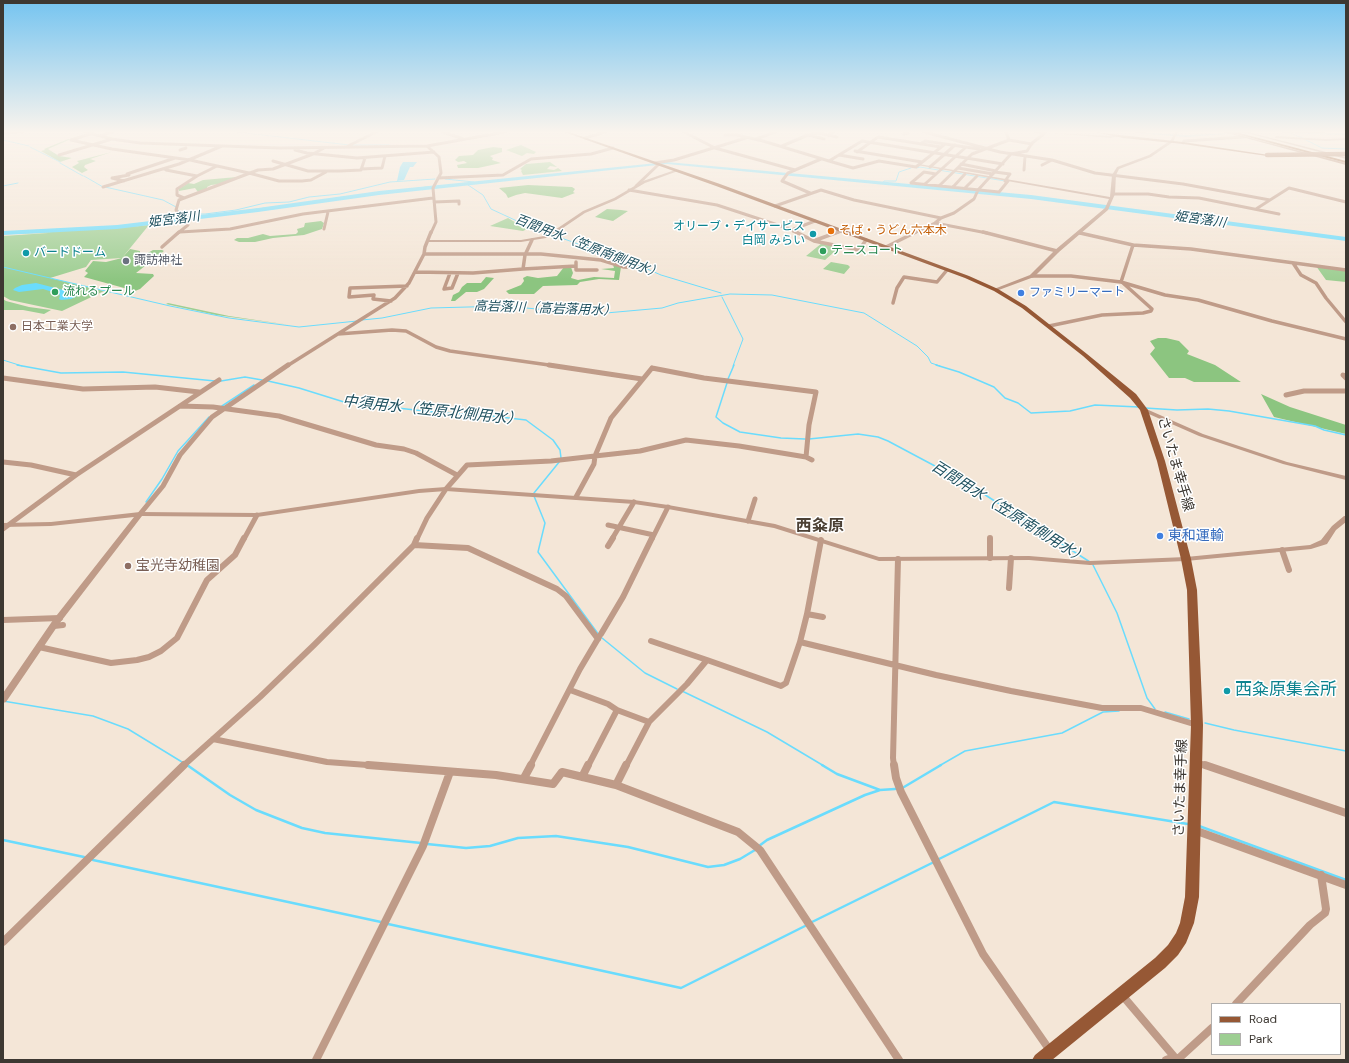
<!DOCTYPE html>
<html>
<head>
<meta charset="utf-8">
<style>
  body { margin:0 }
  #map { position:relative; width:1349px; height:1063px; overflow:hidden; background:#f4e6d7; font-family:"DM Sans",sans-serif }
  canvas { display:block }
  .frame { position:absolute; inset:0; border:4px solid #3d3832; pointer-events:none }
  .legend { position:absolute; left:1211px; top:1003px; width:130px; height:52px; box-sizing:border-box; background:#fff; border:1px solid #b1afad; margin:0; padding:5px 7px; list-style:none; font-size:12px; color:#3d3832 }
  .legend li { display:flex; align-items:center; gap:8px; height:20px }
  .legend b { width:20px; border:1px solid #b1afad }
</style>
</head>
<body>
<div id="map">
<canvas width="1349" height="1063"></canvas>
<div class="frame"></div>
<ul class="legend">
<li><b style="height:5px;background:#965835"></b>Road</li>
<li><b style="height:11px;background:#9dce92"></b>Park</li>
</ul>
</div>
<script>
const ctx = document.querySelector('canvas').getContext('2d');
ctx.lineJoin = 'round';
function fillPath(path, color) { ctx.fillStyle = color; ctx.fill(path, 'evenodd'); }
const toPath = rows => new Path2D(rows.map(r => 'M' + r).join(''));
function trace(path, color, width, dash) { ctx.strokeStyle = color; ctx.lineWidth = width; ctx.lineCap = dash ? 'butt' : 'round'; ctx.setLineDash(dash || []); ctx.stroke(path); }
function write(font, color, halo, rows, align = 'center') {
  ctx.font = font + ' "DM Sans","Noto Sans JP",sans-serif'; ctx.lineWidth = 3; ctx.setLineDash([]); ctx.textBaseline = 'middle'; ctx.strokeStyle = halo; ctx.fillStyle = color; for (const [text, x, y, turn = 0] of rows) {
    ctx.save(); ctx.translate(x, y); ctx.rotate((+turn || 0) * Math.PI / 180); ctx.textAlign = isNaN(turn) ? turn : align; if (halo) ctx.strokeText(text, 0, 0); ctx.fillText(text, 0, 0); ctx.restore();
  }
}
fillPath(toPath([
  [521,145,536,152,534,154,527,153,522,156,506,150],
  [550,162,557,167,550,166,547,169,554,170,558,168,562,171,523,175,521,171,522,170,520,169,526,164],
  [431,186,428,187,431,188,344,198,227,215,193,219,185,218],
  [508,218,518,224,529,228,523,231,490,226],
  [174,220,168,221,178,221,130,227,149,225,122,258,91,260,86,267,50,278,104,291,62,311,10,300,3,296,3,236,48,233,3,234,52,232,3,232,84,229],
  [822,243,840,247,825,260,806,256],
  [831,262,848,265,850,267,844,274,823,269],
  [1316,266,1346,270,1346,282,1326,280],
  [3,299,6,301,29,307,51,310,44,314,23,310,3,310],
  [168,303,229,316,290,325,216,315,166,304]
]), '#9dce92');
fillPath(toPath([
  [68,139,71,139,48,149,59,156,72,158,60,162,41,151,45,150,44,149],
  [493,147,502,148,502,152,490,156,493,158,492,160,501,163,478,168,458,168,457,165,467,163,464,161,458,162,455,160,459,156,473,155,478,150],
  [112,152,90,159,96,161,85,165,84,167,88,170,82,173,72,167,79,163,77,161],
  [237,177,220,184,211,185,207,187,207,190,198,192,195,188,179,191,179,189,188,183,194,184,203,180],
  [528,185,572,187,575,189,573,192,575,193,562,198,525,193,516,195,508,198,506,194,499,188],
  [607,209,621,210,628,211,613,221,595,217],
  [321,221,324,223,322,229,304,235,273,238,255,242,239,242,234,240,237,238,248,238,263,234,270,236,296,234,298,232,297,229,304,227,305,223],
  [130,249,140,251,140,254,144,255,153,250,162,250,164,251,136,273,153,274,154,276,140,289,135,291,84,277,88,273,85,271,93,261,106,262,122,258],
  [613,265,621,267,619,280,599,279,580,282,577,285,543,286,534,294,509,294,506,291,521,285,524,281,523,278,527,276,538,278,557,276,564,267,571,267,573,273,571,278,578,280,594,277,614,278,615,271,601,269,614,268],
  [486,277,494,278,484,289,477,292,466,292,455,301,451,301,453,295,459,292,462,287,467,283,481,283],
  [1158,338,1166,338,1179,341,1189,351,1187,354,1215,365,1241,382,1194,382,1185,378,1169,378,1150,354,1155,348,1150,341],
  [1261,394,1290,407,1346,425,1346,434,1274,417]
]), '#8cc580');
fillPath(toPath([
  [403,162,417,162,413,167,402,167,410,167,404,180,397,181,400,167],
  [36,283,71,292,77,296,71,299,61,300,59,299,60,296,59,294,43,289,19,292,13,290,15,288,22,285]
]), '#6adcfd');
trace(toPath([
  [237,132,349,145],
  [1287,132,1303,138],
  [3,140,29,146],
  [1306,140,1322,148,1346,149],
  [352,145,389,145],
  [30,147,60,162],
  [60,163,83,176],
  [917,168,920,167,1005,181],
  [84,176,103,187],
  [445,179,474,182],
  [465,183,483,195,491,209,530,227,638,265,661,275,721,293],
  [883,183,884,181,896,181,899,172,911,168],
  [3,186,18,183],
  [105,187,163,200,176,207],
  [178,210,181,214,205,214,236,210,265,203,289,202,309,197,340,194,390,182,435,179],
  [3,267,170,306,229,318,299,327,357,321],
  [722,297,743,339,733,366],
  [362,320,382,318,431,308,505,306,558,311,606,313,662,308,678,303,730,294,772,295,864,313,917,346,928,357,931,363,940,366],
  [3,360,22,366]
]), '#6adcfd', 1);
trace(toPath([
  [17,365,61,373,123,372,215,381],
  [936,365,959,372,994,387,1005,398,1018,403,1031,413,1070,411,1095,405,1139,407],
  [728,379,734,365],
  [221,381,245,377,262,380],
  [268,381,299,388,344,402,442,413,483,415,526,420,553,440,560,450,561,458],
  [727,383,716,417,723,423,740,432,781,438,805,439],
  [222,406,254,385],
  [1145,408,1177,410,1208,409,1229,411,1315,426,1324,430,1346,435],
  [809,439,858,434,878,437,888,441,965,482,1090,562],
  [534,493,560,461],
  [534,496,545,523,538,552,599,635],
  [146,502,162,479,178,451,209,417],
  [1093,565,1117,613,1147,698,1155,709],
  [602,638,645,673,677,689],
  [682,691,767,732,824,766],
  [3,701,93,716,128,729,182,762],
  [1165,712,1189,719],
  [1205,723,1234,730,1346,751],
  [187,765,189,766],
  [939,766,965,751,1062,733,1103,712,1119,711]
]), '#6adcfd', 1.5);
trace(toPath([
  [187,765,230,795,256,810,302,828,325,833,421,843],
  [822,765,837,774,880,790,895,789],
  [904,787,941,765],
  [1199,826,1346,880],
  [3,840,84,857],
  [427,844,466,848,490,846,518,838,556,836,628,847,708,867,724,865,740,859,755,850],
  [759,846,767,840,865,795,880,790],
  [939,859,1054,802,1188,824],
  [93,860,381,922],
  [812,922,934,862],
  [388,924,681,988,807,925]
]), '#6adcfd', 2.5);
fillPath(toPath([
  [1134,132,1186,135,1255,132,1186,137,1136,133,1134,132],
  [1281,132,1346,133,1346,135,1283,133,1281,132],
  [667,162,1031,195,1346,237,1346,241,1031,199,667,164,379,195,258,212,117,229,3,235,3,231,117,225,258,208,379,191,667,162]
]), '#6adcfd');
trace(toPath([
  [85,132,112,139,140,143,280,148,427,146,505,132],
  [443,132,463,139],
  [684,132,715,148,795,170],
  [924,132,1000,152,1052,160,1095,173,1183,184,1270,200,1289,188,1346,202],
  [3,133,22,132],
  [90,134,71,140,112,149,190,160,249,173],
  [904,134,908,133,905,132],
  [725,135,737,135,763,141,829,161,862,141,1003,164],
  [808,135,824,139],
  [828,135,837,137],
  [100,136,112,132],
  [585,138,605,132],
  [756,139,775,132],
  [1009,140,1032,144],
  [1183,143,1184,141,1243,137],
  [920,144,925,141,979,149],
  [348,146,376,132],
  [427,146,439,157,441,173,433,188,436,222,431,233],
  [782,146,808,135,817,133,828,135,833,132],
  [180,150,186,148],
  [295,150,307,153,357,158,434,152],
  [855,151,922,162],
  [857,152,878,137,941,147],
  [59,155,112,139],
  [839,155,863,159],
  [273,161,308,171,340,171,361,170,365,158],
  [829,161,853,168,879,161,916,167,945,144],
  [655,163,674,160,746,138],
  [961,164,996,171],
  [1042,165,1052,160],
  [930,167,955,145],
  [958,168,993,174],
  [361,169,382,168,385,156],
  [166,170,197,176],
  [1024,170,1025,156],
  [995,172,1010,174,1005,181],
  [249,173,279,181,302,181,311,180,326,172],
  [127,174,175,158],
  [438,178,503,175,531,159,591,154,613,148],
  [124,181,112,178,129,175],
  [911,183,999,192,1008,181],
  [911,183,924,172,936,174],
  [925,184,966,147],
  [636,186,659,164],
  [939,186,972,154,1009,140,1006,132],
  [103,187,179,164,222,146],
  [953,187,965,174],
  [965,188,977,176],
  [629,190,717,205,793,230],
  [810,193,782,181,788,173,821,159],
  [1113,194,1148,194,1169,197,1199,198,1279,214],
  [184,198,177,195,177,189,197,176,217,166],
  [434,202,459,201,459,204],
  [775,206,821,190,854,200,941,218],
  [1256,209,1270,200],
  [935,223,987,233],
  [324,229,328,212],
  [180,232,230,229,303,214,433,198],
  [178,233,188,225,176,210,179,200,258,170,273,169,313,154,324,148],
  [798,233,793,231,794,229,815,221],
  [835,233,842,231],
  [914,233,935,223,941,218,954,213,974,199,978,190,1011,154,1027,151,1032,143,1045,133,1036,132],
  [1080,233,1082,233]
]), '#bf9b88', 3);
trace(toPath([
  [796,232,814,241,859,250,866,240],
  [983,232,1057,251],
  [1080,233,1133,245,1191,249,1346,270],
  [816,240,838,232],
  [162,247,179,232],
  [886,247,916,232],
  [424,254,541,254,601,260,624,267,641,268],
  [576,262,576,270,597,270],
  [1293,263,1301,275,1316,283,1326,298,1346,322],
  [523,269,576,266],
  [415,272,473,273,523,269,525,255,532,240],
  [450,273,444,289,452,288,458,273],
  [1032,276,1071,276,1121,282,1165,295,1198,300,1272,321,1346,339],
  [1121,282,1133,245],
  [391,301,373,299,374,295,349,297,350,288,407,286],
  [893,303,897,288,904,277,937,282,947,270],
  [1049,326,1102,315,1143,313,1151,311,1152,309,1123,283],
  [338,334,392,330,406,331,436,347,450,351,556,366],
  [287,366,395,298,409,283,424,254,425,247,431,232]
]), '#bf9b88', 3.5);
trace(toPath([
  [549,365,642,379],
  [652,368,704,378,816,392,809,425,806,457,739,446,686,440,640,451,595,456,611,418,652,368],
  [1346,376,1343,375,1346,378],
  [3,378,83,389,155,387,199,392],
  [1286,395,1304,391,1346,391],
  [180,406,213,407,279,416,376,445,404,449,416,453,457,475],
  [806,457,812,460],
  [3,462,31,465,76,475],
  [576,497,594,464,595,456],
  [140,514,163,486,180,455,212,417,288,365],
  [748,521,755,499],
  [608,525,654,535],
  [3,529,76,475,219,380],
  [244,539,257,515],
  [417,539,427,518,446,489,467,465,551,461,595,456],
  [612,539,634,502],
  [652,539,668,507]
]), '#bf9b88', 5);
trace(toPath([
  [990,538,990,558],
  [414,545,468,548,557,589,566,596,598,639],
  [608,546,613,538],
  [1282,550,1289,570],
  [1009,588,1011,558],
  [807,614,823,617],
  [3,620,60,618],
  [54,626,63,625],
  [601,634,623,597,652,538],
  [651,641,707,660],
  [800,642,936,675,1011,691,1102,708,1141,708,1197,725],
  [39,647,111,663,137,660,149,657,161,651,177,638,207,580,235,555,244,538],
  [570,690,608,704,617,710,649,722],
  [213,739,327,762,381,766],
  [1196,762,1208,766],
  [183,766,260,697,314,645,414,545,417,538],
  [530,766,580,669,599,637],
  [588,766,617,710],
  [626,766,649,722,687,684,707,660,781,686,786,683,800,642,807,614,821,540],
  [894,766,893,758,898,559]
]), '#bf9b88', 6);
trace(toPath([
  [368,765,496,775,553,784,562,772,616,785,738,832,760,850,899,1060],
  [894,765,896,778,901,792,983,954,1051,1052],
  [1205,765,1346,813],
  [582,777,588,765],
  [524,778,531,765],
  [616,785,626,765],
  [1194,830,1346,885],
  [3,942,184,765],
  [1122,995,1177,1060],
  [1236,1004,1310,925,1325,913,1326,909,1321,875],
  [316,1060,423,846,450,772],
  [1166,1060,1174,1057],
  [1177,1060,1212,1028]
]), '#bf9b88', 8);
fillPath(toPath([
  [1038,132,1111,136,1117,135,1119,136,1111,138,1038,132],
  [1175,132,1178,132,1173,142,1151,157,1119,169,1116,175,1115,194,1108,210,1059,252,1034,277,996,291,994,290,994,289,1030,275,1055,250,1105,208,1109,199,917,165,919,164,1110,197,1112,175,1117,167,1149,155,1171,140,1175,132],
  [1243,132,1248,132,1346,157,1346,159,1243,132],
  [1276,136,1326,139,1346,138,1346,140,1326,141,1275,138,1276,136],
  [675,170,678,171,645,183,616,200,585,213,554,234,546,238,521,242,428,242,426,241,428,240,521,240,544,236,552,232,583,211,614,198,643,181,675,170],
  [1144,408,1203,434,1287,462,1346,476,1346,480,1283,464,1199,436,1142,411,1142,409,1144,408],
  [446,487,634,500,668,505,775,524,879,557,1029,556,1090,561,1186,557,1310,545,1321,540,1332,526,1344,516,1346,516,1346,522,1336,530,1327,544,1311,549,1186,561,1090,565,1029,560,879,561,774,528,668,509,634,504,446,491,419,493,257,517,142,516,59,624,6,702,3,703,3,693,53,620,134,517,51,526,3,527,3,523,51,522,140,512,257,513,419,489,446,487]
]), '#bf9b88');
fillPath(toPath([
  [1223,132,1228,132,1346,163,1346,165,1223,132]
]), '#a87458');
fillPath(toPath([
  [564,132,569,132,720,184,969,276,998,289,1026,306,1087,354,1136,394,1148,410,1165,461,1191,559,1197,590,1203,725,1199,897,1194,923,1186,943,1178,955,1165,968,1052,1060,1032,1060,1035,1055,1155,958,1168,945,1176,933,1180,923,1185,897,1191,725,1187,590,1181,559,1157,461,1140,410,1130,398,1083,356,1022,308,994,291,965,278,716,186,564,132],
  [1094,132,1183,142,1269,155,1267,156,1183,144,1123,138,1094,132]
]), '#965835');
fillPath(toPath([
  [1229,132,1236,132,1346,161,1346,163,1229,132]
]), '#863f0e');
trace(toPath([
  [1267,155,1346,154]
]), '#965835', 4.5);
const sky = ctx.createLinearGradient(0, 0, 0, 281);
sky.addColorStop(0, '#75c4f0');
sky.addColorStop(0.47, '#faf4ed');
sky.addColorStop(1, '#faf4ed00');
ctx.fillStyle = sky;
ctx.fillRect(0, 0, 1349, 281);
for (const [x, y, r, color] of [
  [831,231,4,"#e8710a"],
  [813,234,4,"#0f9aa8"],
  [823,251,4,"#2e9e5b"],
  [26,253,4,"#0f9aa8"],
  [126,261,4,"#6b7280"],
  [55,292,4,"#2e9e5b"],
  [1021,293,4,"#3f7fe0"],
  [13,327,4,"#8d6e63"],
  [1160,536,4,"#3f7fe0"],
  [128,566,4,"#8d6e63"],
  [1227,691,4,"#0f9aa8"]
]) { const dot = new Path2D(); dot.arc(x, y, r, 0, 2 * Math.PI); ctx.fillStyle = color; ctx.fill(dot); trace(dot, '#fff', 1.5); }
write('12px', '#0d838f', '#fff', [
  ["オリーブ・デイサービス",805,227],
  ["白岡 みらい",805,241],
  ["バードドーム",34,253,"left"]
], 'right');
write('12px', '#c56008', '#fff', [
  ["そば・うどん六本木",839,231]
], 'left');
write('12px', '#27864d', '#fff', [
  ["テニスコート",831,251],
  ["流れるプール",63,292]
], 'left');
write('12px', '#5b616d', '#fff', [
  ["諏訪神社",134,261]
], 'left');
write('12px', '#366cbe', '#fff', [
  ["ファミリーマート",1029,293]
], 'left');
write('12px', '#785e54', '#fff', [
  ["日本工業大学",21,327]
], 'left');
write('italic 13px', '#215260', '#fff', [
  ["姫宮落川",174,220,-7],
  ["姫宮落川",1200,220,8],
  ["百間用水（笠原南側用水）",588,247,21],
  ["高岩落川（高岩落用水）",545,309,2]
]);
write('14px', '#3d3832', '#fff', [
  ["さいたま幸手線",1175,464,74],
  ["さいたま幸手線",1181,788,-88]
]);
write('14px', '#366cbe', '#fff', [
  ["東和運輸",1168,536]
], 'left');
write('14px', '#785e54', '#fff', [
  ["宝光寺幼稚園",136,566]
], 'left');
write('italic 15px', '#215260', '#fff', [
  ["中須用水（笠原北側用水）",432,411,6],
  ["百間用水（笠原南側用水）",1009,513,32]
]);
write('bold 16px', '#4c4135', '#fff', [
  ["西粂原",820,527]
]);
write('17px', '#0d838f', '#fff', [
  ["西粂原集会所",1235,691]
], 'left');
</script>
</body>
</html>
